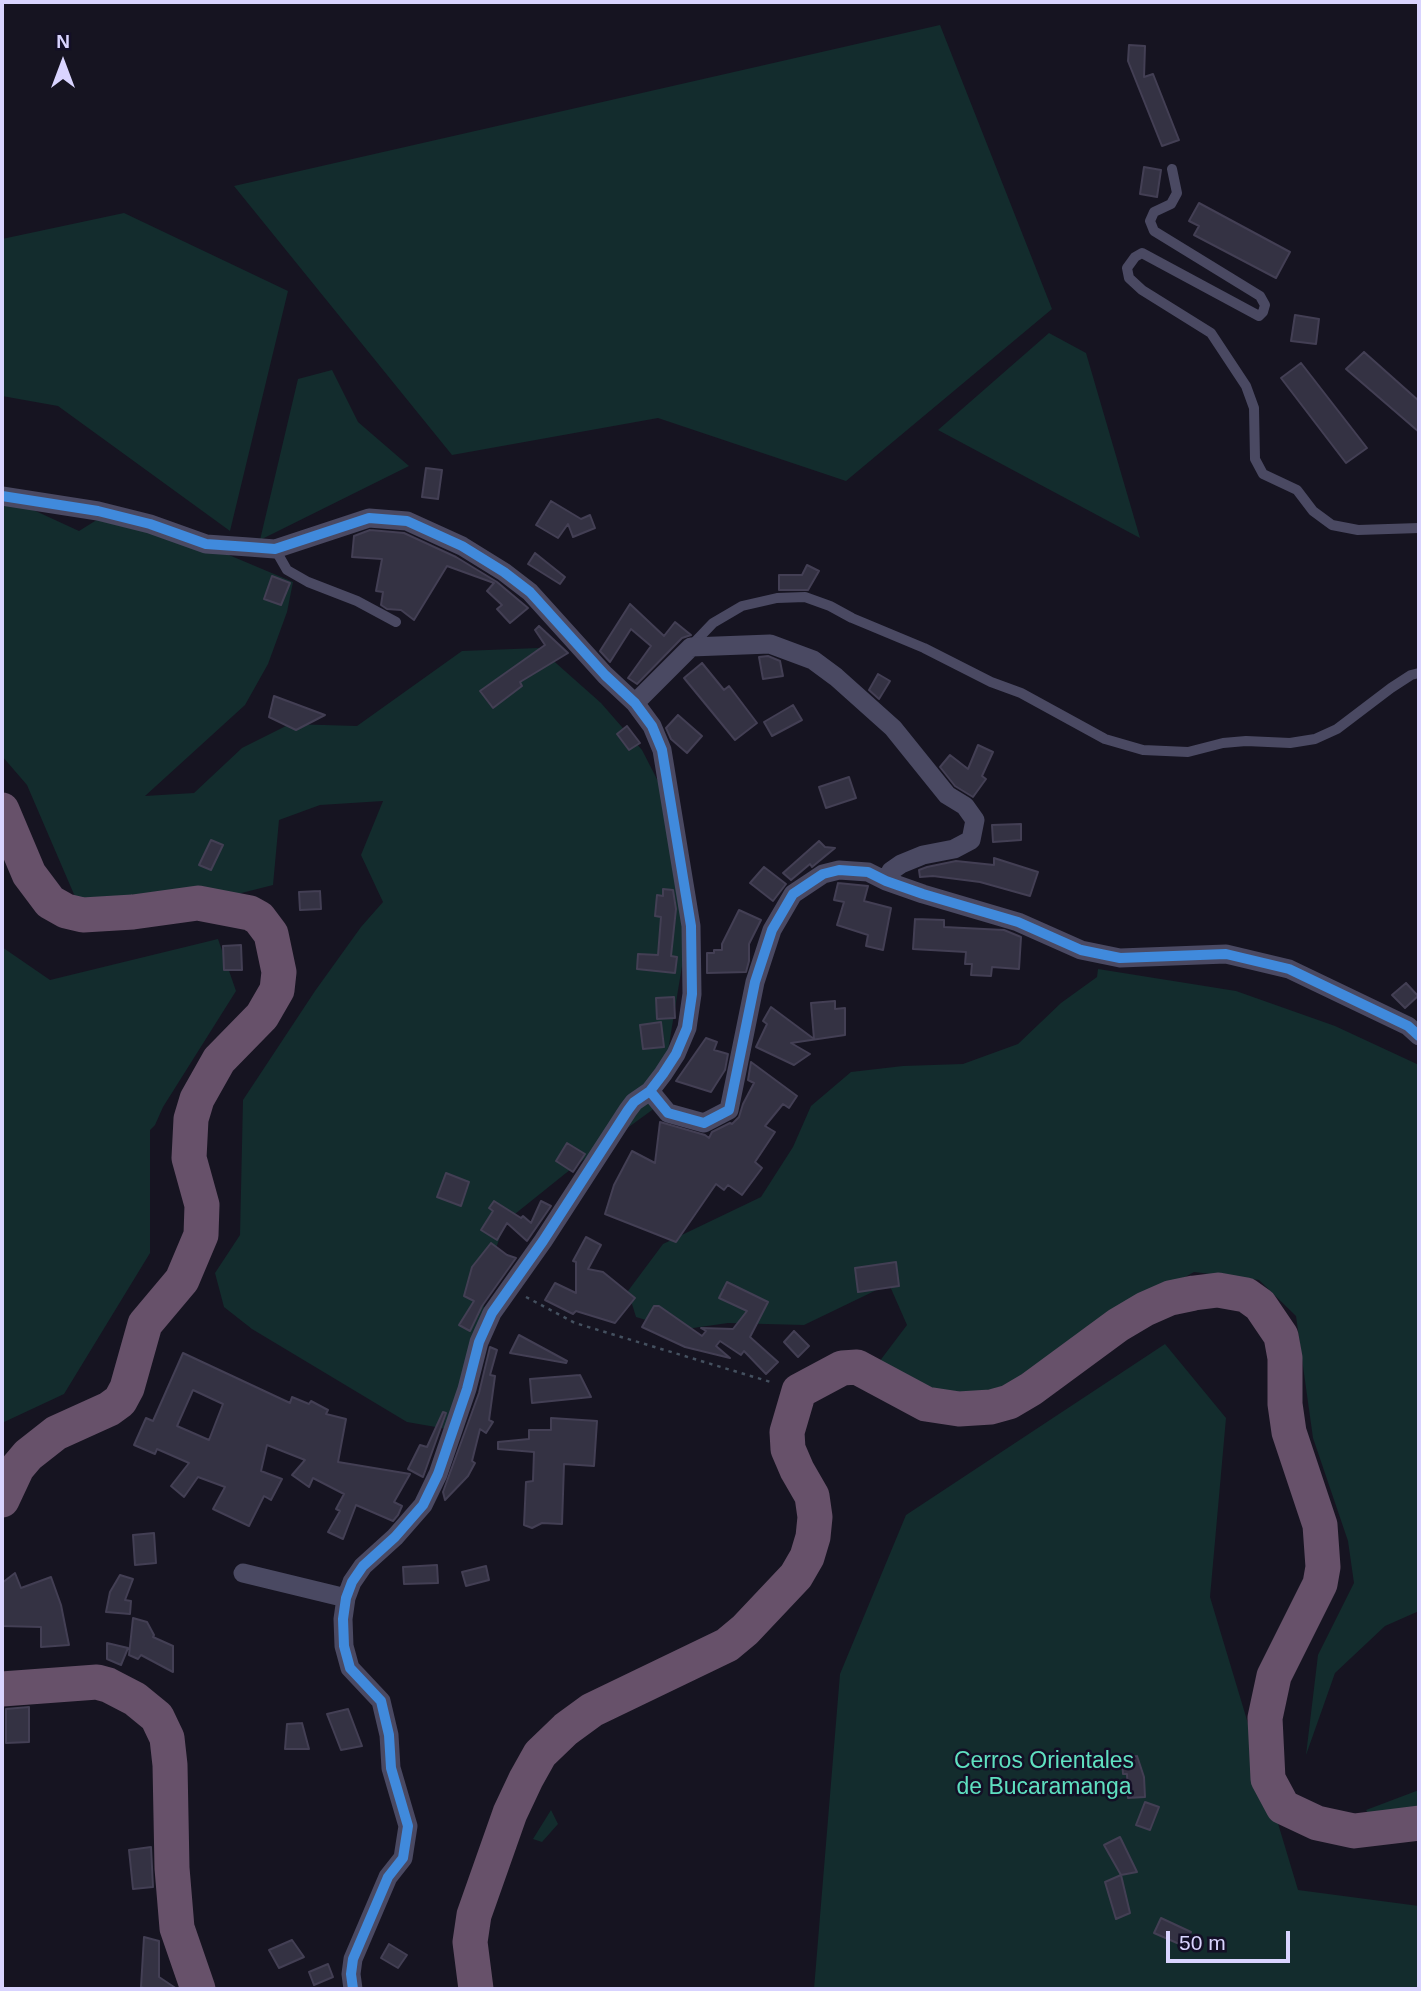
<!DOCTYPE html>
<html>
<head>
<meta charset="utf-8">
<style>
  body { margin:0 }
  #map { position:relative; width:1421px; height:1991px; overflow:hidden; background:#161421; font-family:Arial,sans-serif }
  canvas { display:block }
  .frame { position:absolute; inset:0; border:4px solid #d9d4ff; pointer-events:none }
  .north { position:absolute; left:28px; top:28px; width:70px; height:70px; -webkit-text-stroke:5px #130f26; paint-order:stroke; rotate:0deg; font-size:19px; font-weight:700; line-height:28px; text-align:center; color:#d9d4ff }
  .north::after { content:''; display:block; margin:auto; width:24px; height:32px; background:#d9d4ff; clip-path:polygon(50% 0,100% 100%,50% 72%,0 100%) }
  .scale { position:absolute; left:1166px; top:1931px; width:124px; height:32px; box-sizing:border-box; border:4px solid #d9d4ff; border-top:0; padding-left:9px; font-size:21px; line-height:24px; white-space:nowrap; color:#d9d4ff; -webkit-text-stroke:5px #130f26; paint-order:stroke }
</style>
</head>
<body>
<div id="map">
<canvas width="1421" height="1991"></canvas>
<div class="frame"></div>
<div class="north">N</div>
<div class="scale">50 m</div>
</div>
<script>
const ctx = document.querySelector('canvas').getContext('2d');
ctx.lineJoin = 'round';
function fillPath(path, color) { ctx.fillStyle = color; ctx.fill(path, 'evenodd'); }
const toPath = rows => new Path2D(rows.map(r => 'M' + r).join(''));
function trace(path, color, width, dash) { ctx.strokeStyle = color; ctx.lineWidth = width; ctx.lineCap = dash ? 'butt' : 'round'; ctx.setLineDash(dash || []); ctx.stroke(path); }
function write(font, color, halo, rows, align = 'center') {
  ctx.font = font + ' Arial,sans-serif'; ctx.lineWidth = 5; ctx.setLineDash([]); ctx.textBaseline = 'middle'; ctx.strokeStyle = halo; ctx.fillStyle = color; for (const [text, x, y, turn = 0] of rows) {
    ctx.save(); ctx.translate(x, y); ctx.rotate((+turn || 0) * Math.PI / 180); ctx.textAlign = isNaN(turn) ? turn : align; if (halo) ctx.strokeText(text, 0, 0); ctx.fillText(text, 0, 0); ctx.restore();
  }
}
fillPath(toPath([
  [940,25,1052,309,846,481,658,418,452,455,234,186],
  [124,213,288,291,230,531,58,406,2,396,2,239],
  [1049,333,1086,353,1140,538,938,430],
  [332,370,358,422,409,466,260,540,298,379],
  [3,496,79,531,111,511,153,523,293,582,287,612,268,664,245,705,145,796,194,793,242,748,290,724,357,726,462,651,539,648,601,703,642,750,678,820,685,948,659,1105,571,1169,505,1222,491,1263,480,1330,453,1430,407,1422,252,1329,224,1307,215,1273,240,1235,243,1100,315,991,361,927,383,902,361,855,383,801,320,805,279,820,273,885,143,918,76,899,27,785,2,756],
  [218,939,236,991,163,1107,155,1125,150,1130,150,1253,64,1394,2,1423,2,947,50,980],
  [1098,969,1236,991,1335,1026,1419,1065,1419,1611,1385,1626,1335,1673,1306,1755,1318,1655,1354,1583,1348,1541,1313,1438,1296,1316,1259,1280,1194,1272,1166,1288,1011,1398,950,1404,876,1366,907,1325,889,1284,804,1325,728,1323,679,1330,636,1317,628,1291,663,1244,761,1197,793,1147,811,1106,851,1072,903,1066,963,1064,1018,1044,1061,1003,1097,977],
  [1165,1344,1226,1418,1210,1597,1298,1890,1419,1906,1419,1989,814,1989,840,1674,906,1515],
  [1419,1790,1419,1820,1379,1833,1366,1810],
  [551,1810,558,1824,542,1842,533,1839]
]), '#132c2d');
const building = toPath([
  [1129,45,1145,46,1144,77,1153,74,1179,140,1162,146,1128,61,1129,45],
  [1144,167,1161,170,1157,197,1140,194,1144,167],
  [1199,203,1290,252,1276,278,1194,235,1199,226,1189,221,1199,203],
  [1295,315,1319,319,1316,344,1291,341,1295,315],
  [1364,352,1419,401,1419,432,1346,369,1364,352],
  [1301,363,1367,448,1346,463,1281,378,1301,363],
  [426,468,442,470,438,499,422,497,426,468],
  [551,501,581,519,590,515,595,528,573,537,568,524,558,538,536,525,551,501],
  [370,530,404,533,456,557,497,582,528,608,510,623,497,609,502,605,487,591,494,583,447,566,414,620,401,610,387,609,381,605,383,592,376,591,382,559,352,557,354,536,370,530],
  [535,553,565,577,560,584,528,564,535,553],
  [807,565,819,571,808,590,779,590,779,575,802,575,807,565],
  [272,576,290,583,281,605,264,599,272,576],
  [630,604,664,636,675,622,691,635,682,638,637,684,628,678,651,646,631,629,610,662,600,651,630,604],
  [539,626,568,653,520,682,522,686,493,708,480,691,545,645,535,630,539,626],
  [768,656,780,661,783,676,763,679,759,657,768,656],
  [702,663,724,690,729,686,757,723,735,740,684,678,702,663],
  [878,674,890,681,879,699,869,690,878,674],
  [274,696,325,715,296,730,269,717,274,696],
  [793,705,802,720,772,736,764,722,793,705],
  [678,715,702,736,687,753,671,739,666,728,678,715],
  [627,726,640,743,629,750,617,734,627,726],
  [978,745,993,752,982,776,986,779,973,797,955,786,940,767,950,755,968,769,978,745],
  [849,777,856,798,826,808,819,787,849,777],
  [1021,824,1021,840,993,842,992,825,1021,824],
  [211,840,223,845,211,870,199,865,211,840],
  [819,841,825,847,835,848,812,867,810,864,791,880,783,873,819,841],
  [994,858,1038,872,1030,896,980,882,933,876,920,877,919,870,927,867,956,861,994,865,994,858],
  [764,867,786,884,773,901,750,883,764,867],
  [838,883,868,886,864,901,891,908,883,950,866,946,868,935,837,925,844,902,834,900,838,883],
  [663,889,673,890,676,909,671,956,677,957,675,973,637,969,638,954,658,955,661,917,655,916,657,895,663,896,663,889],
  [320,891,321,909,300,910,299,892,320,891],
  [739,910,761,920,749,944,749,961,746,972,707,973,707,953,714,953,714,950,722,950,722,944,739,910],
  [915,919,944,920,944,927,1004,930,1021,937,1019,969,992,967,991,976,971,975,972,964,965,964,966,952,913,949,915,919],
  [241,945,242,970,224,970,223,946,241,945],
  [1406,983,1418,996,1405,1008,1392,995,1406,983],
  [674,997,675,1018,657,1019,656,998,674,997],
  [835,1001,835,1009,845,1008,845,1035,791,1043,810,1054,794,1065,756,1047,767,1024,763,1021,771,1007,814,1039,811,1003,835,1001],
  [661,1022,664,1047,643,1049,640,1025,661,1022],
  [706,1038,717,1042,714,1050,728,1054,725,1070,711,1092,676,1081,706,1038],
  [751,1062,797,1096,789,1108,783,1104,765,1126,775,1132,755,1162,762,1168,742,1195,728,1185,724,1190,716,1184,676,1242,605,1214,614,1185,632,1151,655,1163,660,1122,705,1135,709,1138,712,1132,730,1123,732,1124,739,1117,743,1104,754,1083,748,1080,751,1062],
  [567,1143,585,1154,573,1172,556,1161,567,1143],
  [446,1173,469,1182,461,1206,437,1197,446,1173],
  [494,1201,521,1218,523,1216,531,1223,541,1201,551,1206,527,1241,507,1223,497,1240,481,1230,493,1211,489,1208,494,1201],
  [586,1237,601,1245,588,1269,603,1272,635,1298,615,1323,576,1311,573,1314,545,1300,555,1283,576,1293,576,1262,573,1261,586,1237],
  [491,1243,507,1255,516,1258,482,1306,470,1331,459,1325,474,1301,464,1296,472,1267,491,1243],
  [896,1262,899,1286,858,1292,855,1268,896,1262],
  [727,1282,768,1302,750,1337,778,1362,766,1374,744,1351,741,1355,720,1341,716,1346,730,1358,685,1347,642,1327,654,1306,659,1306,702,1336,706,1331,701,1328,733,1329,747,1311,719,1298,727,1282],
  [794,1331,809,1346,798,1357,784,1342,794,1331],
  [519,1335,567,1361,566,1363,510,1353,519,1335],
  [490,1347,497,1350,490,1375,495,1376,489,1420,493,1422,486,1433,480,1429,472,1461,475,1463,468,1476,445,1500,443,1492,479,1393,490,1347],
  [183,1353,290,1403,292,1397,309,1404,311,1401,328,1410,326,1414,346,1419,338,1462,410,1474,394,1502,402,1506,398,1515,393,1521,356,1505,343,1539,328,1532,340,1511,336,1509,344,1494,313,1478,309,1487,292,1475,305,1460,267,1445,261,1471,282,1479,271,1500,264,1496,249,1526,213,1509,225,1487,198,1477,184,1497,171,1486,189,1463,157,1449,155,1454,134,1445,146,1418,153,1421,183,1353],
  [193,1390,223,1404,209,1440,177,1426,193,1390],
  [580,1375,591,1397,532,1403,530,1379,580,1375],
  [443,1412,446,1413,423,1477,408,1469,420,1445,427,1447,443,1412],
  [551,1418,597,1421,594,1466,564,1464,562,1524,542,1523,532,1528,524,1525,526,1482,533,1481,534,1452,498,1449,498,1442,529,1439,529,1430,551,1430,551,1418],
  [154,1533,156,1563,135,1565,133,1535,154,1533],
  [437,1565,438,1583,404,1584,403,1567,437,1565],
  [486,1566,489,1580,466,1586,462,1572,486,1566],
  [15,1573,21,1588,51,1577,61,1605,69,1645,41,1647,41,1627,2,1626,2,1583,15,1573],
  [120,1575,133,1579,125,1600,131,1601,130,1614,106,1612,110,1592,120,1575],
  [133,1618,147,1622,154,1635,153,1637,173,1646,173,1672,141,1655,138,1659,129,1655,133,1618],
  [107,1643,128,1648,121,1665,107,1659,107,1643],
  [29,1707,29,1742,6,1743,6,1709,29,1707],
  [348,1709,362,1746,341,1750,327,1714,348,1709],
  [302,1723,309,1749,285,1749,287,1724,302,1723],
  [1137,1756,1144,1777,1145,1797,1128,1798,1127,1774,1123,1774,1122,1758,1137,1756],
  [1145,1802,1159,1807,1150,1830,1136,1825,1145,1802],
  [1120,1837,1137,1872,1121,1875,1104,1845,1120,1837],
  [151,1847,153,1887,133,1889,129,1850,151,1847],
  [1121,1875,1130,1913,1116,1919,1105,1882,1121,1875],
  [1161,1918,1191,1932,1184,1946,1154,1933,1161,1918],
  [144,1937,159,1941,159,1977,177,1989,146,1989,141,1987,144,1937],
  [292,1940,304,1957,279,1968,269,1950,292,1940],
  [389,1944,407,1955,398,1968,381,1958,389,1944],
  [328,1964,333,1977,314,1985,309,1972,328,1964]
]);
fillPath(building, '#343243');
trace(building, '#433f54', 2);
trace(toPath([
  [526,1297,575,1323,774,1383]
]), '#44505f', 2.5, [3.5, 5]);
trace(toPath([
  [1172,169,1177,193,1171,204,1154,212,1150,221,1154,231,1260,296,1265,305,1263,312,1259,316,1142,253,1135,257,1127,268,1129,278,1142,290,1211,333,1246,386,1254,408,1255,459,1263,474,1297,490,1313,511,1332,525,1358,530,1419,528],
  [275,549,287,570,308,582,357,601,396,622],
  [691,646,713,623,742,606,777,598,805,597,830,606,852,618,924,648,991,682,1021,693,1105,739,1143,750,1188,752,1223,743,1246,741,1290,743,1315,739,1337,729,1391,688,1411,675,1419,673]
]), '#4a4962', 10);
trace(toPath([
  [2,496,98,511,150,524,206,544,249,547,275,549,369,518,407,521,462,546,504,572,530,592,605,675,635,703,652,726,662,750,691,926,692,994,687,1028,676,1054,663,1074,650,1091,634,1102,628,1110,543,1241,492,1313,479,1342,467,1389,438,1474,423,1505,395,1537,363,1566,352,1582,346,1598,343,1619,344,1646,350,1668,381,1701,389,1735,391,1768,408,1826,403,1858,388,1877,353,1959,351,1974,353,1989],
  [635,703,691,647,770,644,813,660,836,677,893,728,947,795,965,806,975,820,971,840,954,849,923,855,901,864,891,871,886,881],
  [650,1091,668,1113,704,1123,729,1110,755,982,772,930,793,894,823,874,839,870,868,872,886,881,923,894,1018,922,1081,950,1120,958,1226,954,1289,969,1408,1026,1419,1036],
  [243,1573,346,1598]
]), '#4a4962', 19);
trace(toPath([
  [2,810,29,874,50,902,66,911,83,915,133,912,198,903,250,913,259,918,271,934,279,972,277,990,262,1016,219,1060,197,1099,191,1119,189,1158,202,1205,201,1235,182,1280,145,1324,127,1388,120,1401,109,1409,56,1433,28,1455,17,1468,2,1500],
  [2,1689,97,1682,108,1685,135,1699,157,1717,167,1738,170,1765,172,1868,177,1928,198,1989],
  [476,1989,470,1942,474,1915,510,1813,526,1779,540,1754,566,1729,592,1710,727,1645,745,1630,796,1576,807,1557,813,1537,815,1517,812,1496,797,1470,788,1449,787,1432,799,1391,842,1368,857,1367,926,1404,959,1409,991,1407,1009,1402,1031,1389,1118,1325,1145,1309,1170,1298,1194,1293,1218,1290,1246,1295,1260,1305,1281,1336,1285,1358,1285,1404,1289,1432,1320,1525,1323,1567,1320,1584,1274,1676,1265,1718,1268,1779,1283,1807,1317,1823,1354,1831,1419,1823]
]), '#67516a', 35);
trace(toPath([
  [2,496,98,511,150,524,206,544,249,547,275,549,369,518,407,521,462,546,504,572,530,592,605,675,635,703,652,726,662,750,691,926,692,994,687,1028,676,1054,663,1074,650,1091,634,1102,628,1110,543,1241,492,1313,479,1342,467,1389,438,1474,423,1505,395,1537,363,1566,352,1582,346,1598,343,1619,344,1646,350,1668,381,1701,389,1735,391,1768,408,1826,403,1858,388,1877,353,1959,351,1974,353,1989],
  [650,1091,668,1113,704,1123,729,1110,755,982,772,930,793,894,823,874,839,870,868,872,886,881,923,894,1018,922,1081,950,1120,958,1226,954,1289,969,1408,1026,1419,1036]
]), '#408adc', 10);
write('23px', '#5fe0c0', '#130f26', [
  ["Cerros Orientales",1044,1762],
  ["de Bucaramanga",1044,1788]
]);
</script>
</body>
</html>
